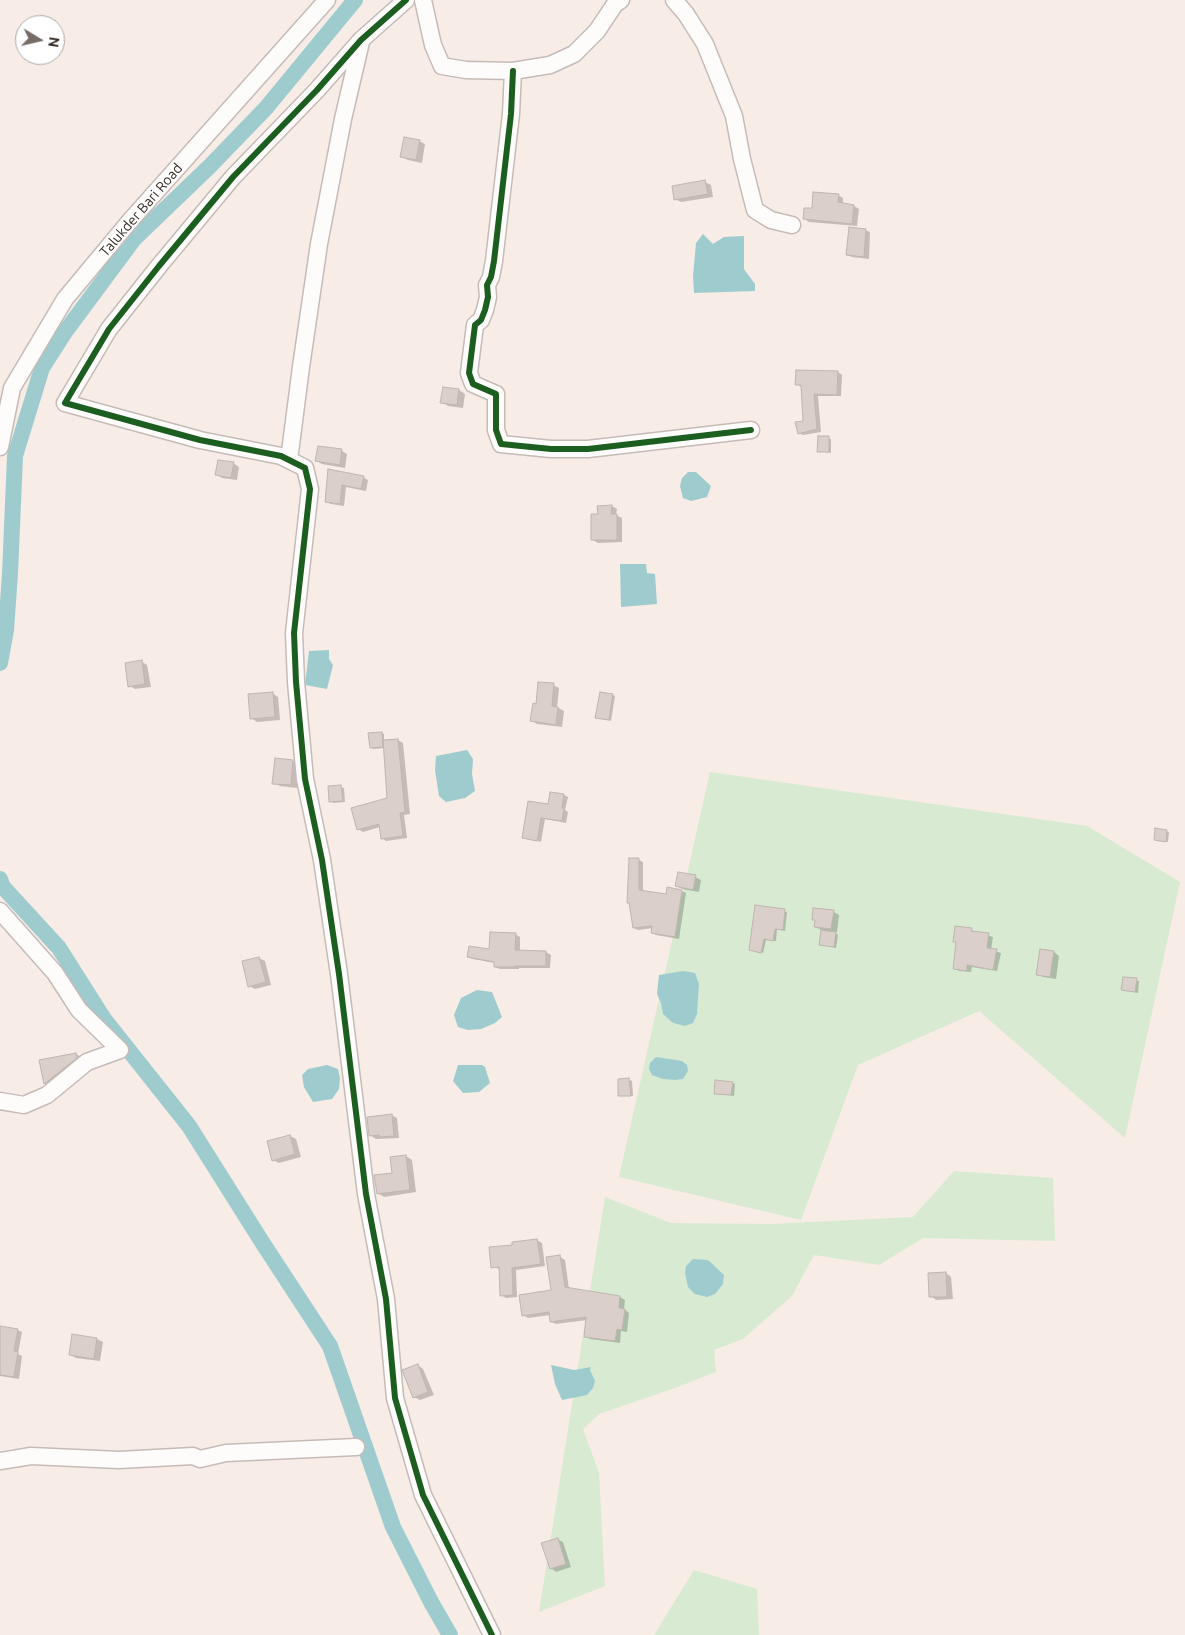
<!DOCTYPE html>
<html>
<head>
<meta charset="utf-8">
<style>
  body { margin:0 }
  #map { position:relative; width:1185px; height:1635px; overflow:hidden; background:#f7ece6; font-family:Ubuntu,sans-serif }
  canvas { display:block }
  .north { position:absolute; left:15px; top:15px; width:50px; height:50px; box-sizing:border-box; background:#fff; border:1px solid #ada9a6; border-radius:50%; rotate:99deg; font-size:14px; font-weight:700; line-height:20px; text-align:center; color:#322721 }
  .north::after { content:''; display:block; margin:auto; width:18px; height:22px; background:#776c66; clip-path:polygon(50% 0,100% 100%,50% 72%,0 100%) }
</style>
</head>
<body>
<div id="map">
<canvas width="1185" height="1635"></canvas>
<div class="north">N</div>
</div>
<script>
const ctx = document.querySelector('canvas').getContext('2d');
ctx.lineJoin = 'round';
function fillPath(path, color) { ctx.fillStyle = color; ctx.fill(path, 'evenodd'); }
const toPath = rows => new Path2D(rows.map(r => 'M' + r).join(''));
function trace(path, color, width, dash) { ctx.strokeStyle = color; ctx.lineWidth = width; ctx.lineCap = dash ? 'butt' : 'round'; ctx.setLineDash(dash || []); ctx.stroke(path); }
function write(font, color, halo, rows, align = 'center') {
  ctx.font = font + ' Ubuntu,sans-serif'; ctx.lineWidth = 4; ctx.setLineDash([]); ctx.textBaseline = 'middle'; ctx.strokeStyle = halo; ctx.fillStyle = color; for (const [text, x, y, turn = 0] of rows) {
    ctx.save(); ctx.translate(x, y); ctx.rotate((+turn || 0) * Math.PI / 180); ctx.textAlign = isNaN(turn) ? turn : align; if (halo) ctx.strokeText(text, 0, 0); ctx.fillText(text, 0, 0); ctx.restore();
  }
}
fillPath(toPath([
  [710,772,1087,826,1180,882,1125,1138,979,1011,858,1065,801,1220,619,1177],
  [954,1171,1053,1178,1055,1241,923,1238,879,1265,814,1255,792,1296,743,1339,714,1350,716,1372,675,1388,599,1414,583,1429,599,1473,605,1586,539,1612,605,1197,671,1223,771,1224,913,1217],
  [694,1570,757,1589,759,1635,654,1635]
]), '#d8ead2');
fillPath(toPath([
  [703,234,713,244,724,237,744,236,744,269,755,284,755,291,694,293,693,276,696,243],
  [688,472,696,472,711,486,707,497,691,501,683,498,680,486,682,478],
  [620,564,646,564,647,573,655,574,657,604,621,607],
  [329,650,329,659,333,665,327,689,305,685,309,651],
  [467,750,473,759,472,774,475,791,465,798,446,802,439,796,435,770,436,756],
  [683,971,695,973,699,984,697,1014,693,1023,685,1026,673,1023,663,1014,661,1003,657,994,659,975],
  [477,990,492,992,502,1017,495,1023,481,1029,468,1030,458,1027,454,1015,461,998],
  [656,1057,682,1061,687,1065,688,1071,683,1079,675,1080,663,1079,652,1075,649,1069,650,1063],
  [327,1065,338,1069,340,1078,339,1089,332,1099,313,1102,304,1087,302,1075,308,1069],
  [458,1065,482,1065,485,1067,490,1083,479,1092,463,1093,453,1081],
  [693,1259,708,1260,724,1275,723,1284,715,1294,707,1297,695,1294,688,1287,685,1273,686,1266],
  [551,1365,574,1370,591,1367,590,1370,595,1381,593,1388,587,1395,562,1400,555,1384]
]), '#9eccce');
fillPath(toPath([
  [419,141,425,144,422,163,408,160,402,157],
  [705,182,711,185,713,197,681,202,675,199],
  [838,195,843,198,843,204,854,206,859,209,857,226,809,222,804,219,813,210],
  [865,230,870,232,869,259,852,257,848,255],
  [838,372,842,375,841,396,818,396,821,432,803,435,799,433,805,422,801,387,797,384],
  [444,388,459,390,465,394,463,408,448,406,442,402],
  [819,437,831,439,831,453,818,451],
  [342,451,347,454,345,468,322,464,317,461],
  [233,463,239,467,237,480,222,478,216,474],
  [329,470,363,477,368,480,366,491,346,487,344,506,331,504,326,502],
  [612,506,617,509,616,515,622,518,622,542,598,543,593,540,600,515],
  [142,662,147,665,151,687,135,689,130,686],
  [553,685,559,688,557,707,564,711,562,727,537,724,532,721,537,705],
  [272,693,278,697,280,720,257,722,251,718],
  [612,695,615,696,611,721,597,717],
  [382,733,384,734,384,741,398,740,403,743,410,814,404,815,407,838,386,841,382,838,380,827,363,832,358,829,389,799,385,748,373,749,371,747],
  [293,761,299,764,297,788,280,786,274,783],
  [341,787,344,788,345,802,333,803,331,801],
  [564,795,568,797,565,810,568,812,566,823,545,819,541,842,523,837,549,805],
  [1156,830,1169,832,1168,842,1155,839],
  [639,860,643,862,643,892,667,896,682,891,686,893,679,939,656,935,652,933,653,928,638,930,634,928,630,903],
  [695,877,701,880,699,892,682,889,676,886],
  [756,906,787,912,785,931,777,929,776,941,766,940,763,953,750,950],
  [834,912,839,915,837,932,833,931,838,935,836,948,820,944,822,930,815,927,816,920],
  [971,930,993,937,991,950,1001,953,997,971,972,967,971,972,959,971,954,968,957,943,954,941],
  [515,934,520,937,520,951,546,952,551,955,550,968,519,968,519,969,500,969,495,967,495,963,473,959,468,957,491,951],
  [1054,952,1059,956,1056,979,1043,977,1037,974],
  [259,958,265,961,271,985,255,989,249,986],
  [1124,978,1139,981,1138,993,1122,990],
  [76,1054,81,1057,51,1087,45,1084,41,1061],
  [629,1080,632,1081,633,1096,621,1096,619,1095],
  [732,1083,735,1084,734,1096,715,1093],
  [391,1115,397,1118,399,1138,376,1139,370,1135],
  [290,1136,296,1139,301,1157,279,1163,273,1160],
  [406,1156,412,1160,416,1192,384,1197,378,1193],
  [537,1240,542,1243,545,1266,516,1270,517,1297,506,1298,501,1295,500,1269,493,1267,513,1246],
  [560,1257,565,1260,569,1289,620,1297,625,1300,624,1309,629,1313,627,1332,621,1331,620,1343,590,1339,585,1336,587,1320,556,1324,551,1322,550,1315,528,1318,523,1315,552,1291],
  [946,1273,951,1277,953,1299,936,1300,931,1296],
  [0,1327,17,1330,22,1332,18,1354,22,1356,19,1379,0,1376],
  [73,1336,97,1339,103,1342,100,1361,76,1358,71,1355],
  [418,1365,423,1369,434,1395,420,1400,414,1397],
  [557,1539,563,1542,571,1567,556,1572,551,1568]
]), '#0003');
trace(toPath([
  [0,663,6,630,10,574,15,456,42,368,65,332,134,239,210,166,266,108,355,0],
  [0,879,3,887,59,948,104,1019,189,1126,262,1242,330,1346,393,1527,431,1602,450,1635]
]), '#9eccce', 16);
const building = toPath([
  [404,137,420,140,416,160,400,157,404,137],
  [705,180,708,194,674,200,672,186,705,180],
  [813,192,839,194,838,202,854,205,852,224,803,219,804,208,812,208,813,192],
  [849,227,866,229,864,257,846,255,849,227],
  [796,370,838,371,837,395,814,394,817,429,798,434,795,422,803,421,801,385,795,385,796,370],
  [443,387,459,389,457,405,440,403,443,387],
  [818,436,829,436,829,452,817,452,818,436],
  [318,446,342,449,340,465,315,461,318,446],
  [218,460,234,462,231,478,215,475,218,460],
  [328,469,364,476,361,489,342,485,340,504,325,502,328,469],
  [612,505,611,514,617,514,617,540,591,540,591,514,598,514,597,506,612,505],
  [142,660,145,684,128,687,125,663,142,660],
  [538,682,554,683,552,706,558,707,556,725,530,721,533,703,536,704,538,682],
  [273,692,275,717,250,719,248,694,273,692],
  [600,692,613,694,609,720,595,718,600,692],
  [382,732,383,747,370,748,368,733,382,732],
  [398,739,405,812,400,813,403,836,381,839,379,824,357,830,351,808,387,798,383,740,398,739],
  [275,758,293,760,291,785,272,784,275,758],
  [341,785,343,801,329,802,328,786,341,785],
  [550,792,564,794,562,808,564,808,562,821,541,818,537,841,522,838,528,801,548,804,550,792],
  [1155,828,1167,830,1166,842,1154,840,1155,828],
  [629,858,639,858,639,890,666,894,667,887,682,890,675,937,651,933,652,926,633,928,629,903,627,903,629,858],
  [678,872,696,875,693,890,675,886,678,872],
  [755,905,785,909,783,930,775,929,773,941,764,939,761,953,749,950,755,905],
  [813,908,834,910,831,929,814,927,815,920,812,920,813,908],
  [955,926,972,928,971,931,989,933,987,948,997,949,993,970,967,965,967,971,953,969,956,942,953,942,955,926],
  [821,930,836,932,834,947,819,945,821,930],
  [490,932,516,933,515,950,546,951,546,966,515,966,515,967,494,967,494,962,467,957,469,946,489,949,490,932],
  [1040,949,1054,951,1050,977,1036,975,1040,949],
  [259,957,266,982,248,987,242,961,259,957],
  [1123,977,1137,978,1135,992,1121,990,1123,977],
  [76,1053,77,1058,44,1084,39,1060,76,1053],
  [629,1078,631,1096,618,1096,618,1079,629,1078],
  [715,1080,733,1082,731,1095,714,1094,715,1080],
  [392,1114,394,1136,379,1137,379,1135,369,1136,367,1117,392,1114],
  [290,1135,295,1154,272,1161,267,1141,290,1135],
  [406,1155,410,1190,377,1194,374,1175,392,1173,390,1157,406,1155],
  [537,1239,541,1264,512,1268,513,1295,500,1296,499,1267,491,1268,489,1247,512,1245,512,1242,537,1239],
  [560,1255,565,1287,620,1296,619,1308,625,1309,622,1330,617,1329,615,1341,584,1337,586,1317,550,1322,549,1312,522,1316,519,1295,551,1290,546,1257,560,1255],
  [946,1272,947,1297,929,1297,928,1273,946,1272],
  [0,1326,18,1329,14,1351,18,1352,14,1377,0,1375,0,1326],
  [72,1334,97,1338,94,1359,69,1355,72,1334],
  [418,1364,428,1392,413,1398,402,1370,418,1364],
  [558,1538,566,1564,550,1569,541,1543,558,1538]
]);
fillPath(building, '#dacfca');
trace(building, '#bfb6b0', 1);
const street = toPath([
  [406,0,361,40,317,90,233,177,159,266,109,329,65,403,200,440,281,456,305,468,310,489,294,633,296,682,305,779,322,860,339,974,366,1194,386,1299,395,1398,423,1495,492,1635],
  [423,0,433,45,442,66,466,70,513,71,550,65,574,54,597,31,615,4,621,0],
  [674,0,686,14,705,44,734,116,742,159,755,210,771,220,792,225],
  [513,71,511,114,494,261,491,277,487,285,488,297,485,310,481,320,475,325,469,373,473,384,496,394,496,430,501,444,551,449,588,449,751,430],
  [0,447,12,388,65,299,129,222,327,0],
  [289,460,301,367,319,244,343,119,361,42],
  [0,911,55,973,79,1010,120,1050,87,1062,47,1095,24,1105,0,1101],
  [0,1461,31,1456,119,1460,193,1456,200,1459,226,1453,356,1447]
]);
trace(street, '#c6bbb6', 19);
trace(street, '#fefcfb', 16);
trace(toPath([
  [406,0,361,40,317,90,233,177,159,266,109,329,65,403,200,440,281,456,305,468,310,489,294,633,296,682,305,779,322,860,339,974,366,1194,386,1299,395,1398,423,1495,492,1635],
  [513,71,511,114,494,261,491,277,487,285,488,297,485,310,481,320,475,325,469,373,473,384,496,394,496,430,501,444,551,449,588,449,751,430]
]), '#1b5e20', 6);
write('14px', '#322721', '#fff', [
  ["Talukder Bari Road",141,210,-49]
]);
</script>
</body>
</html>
